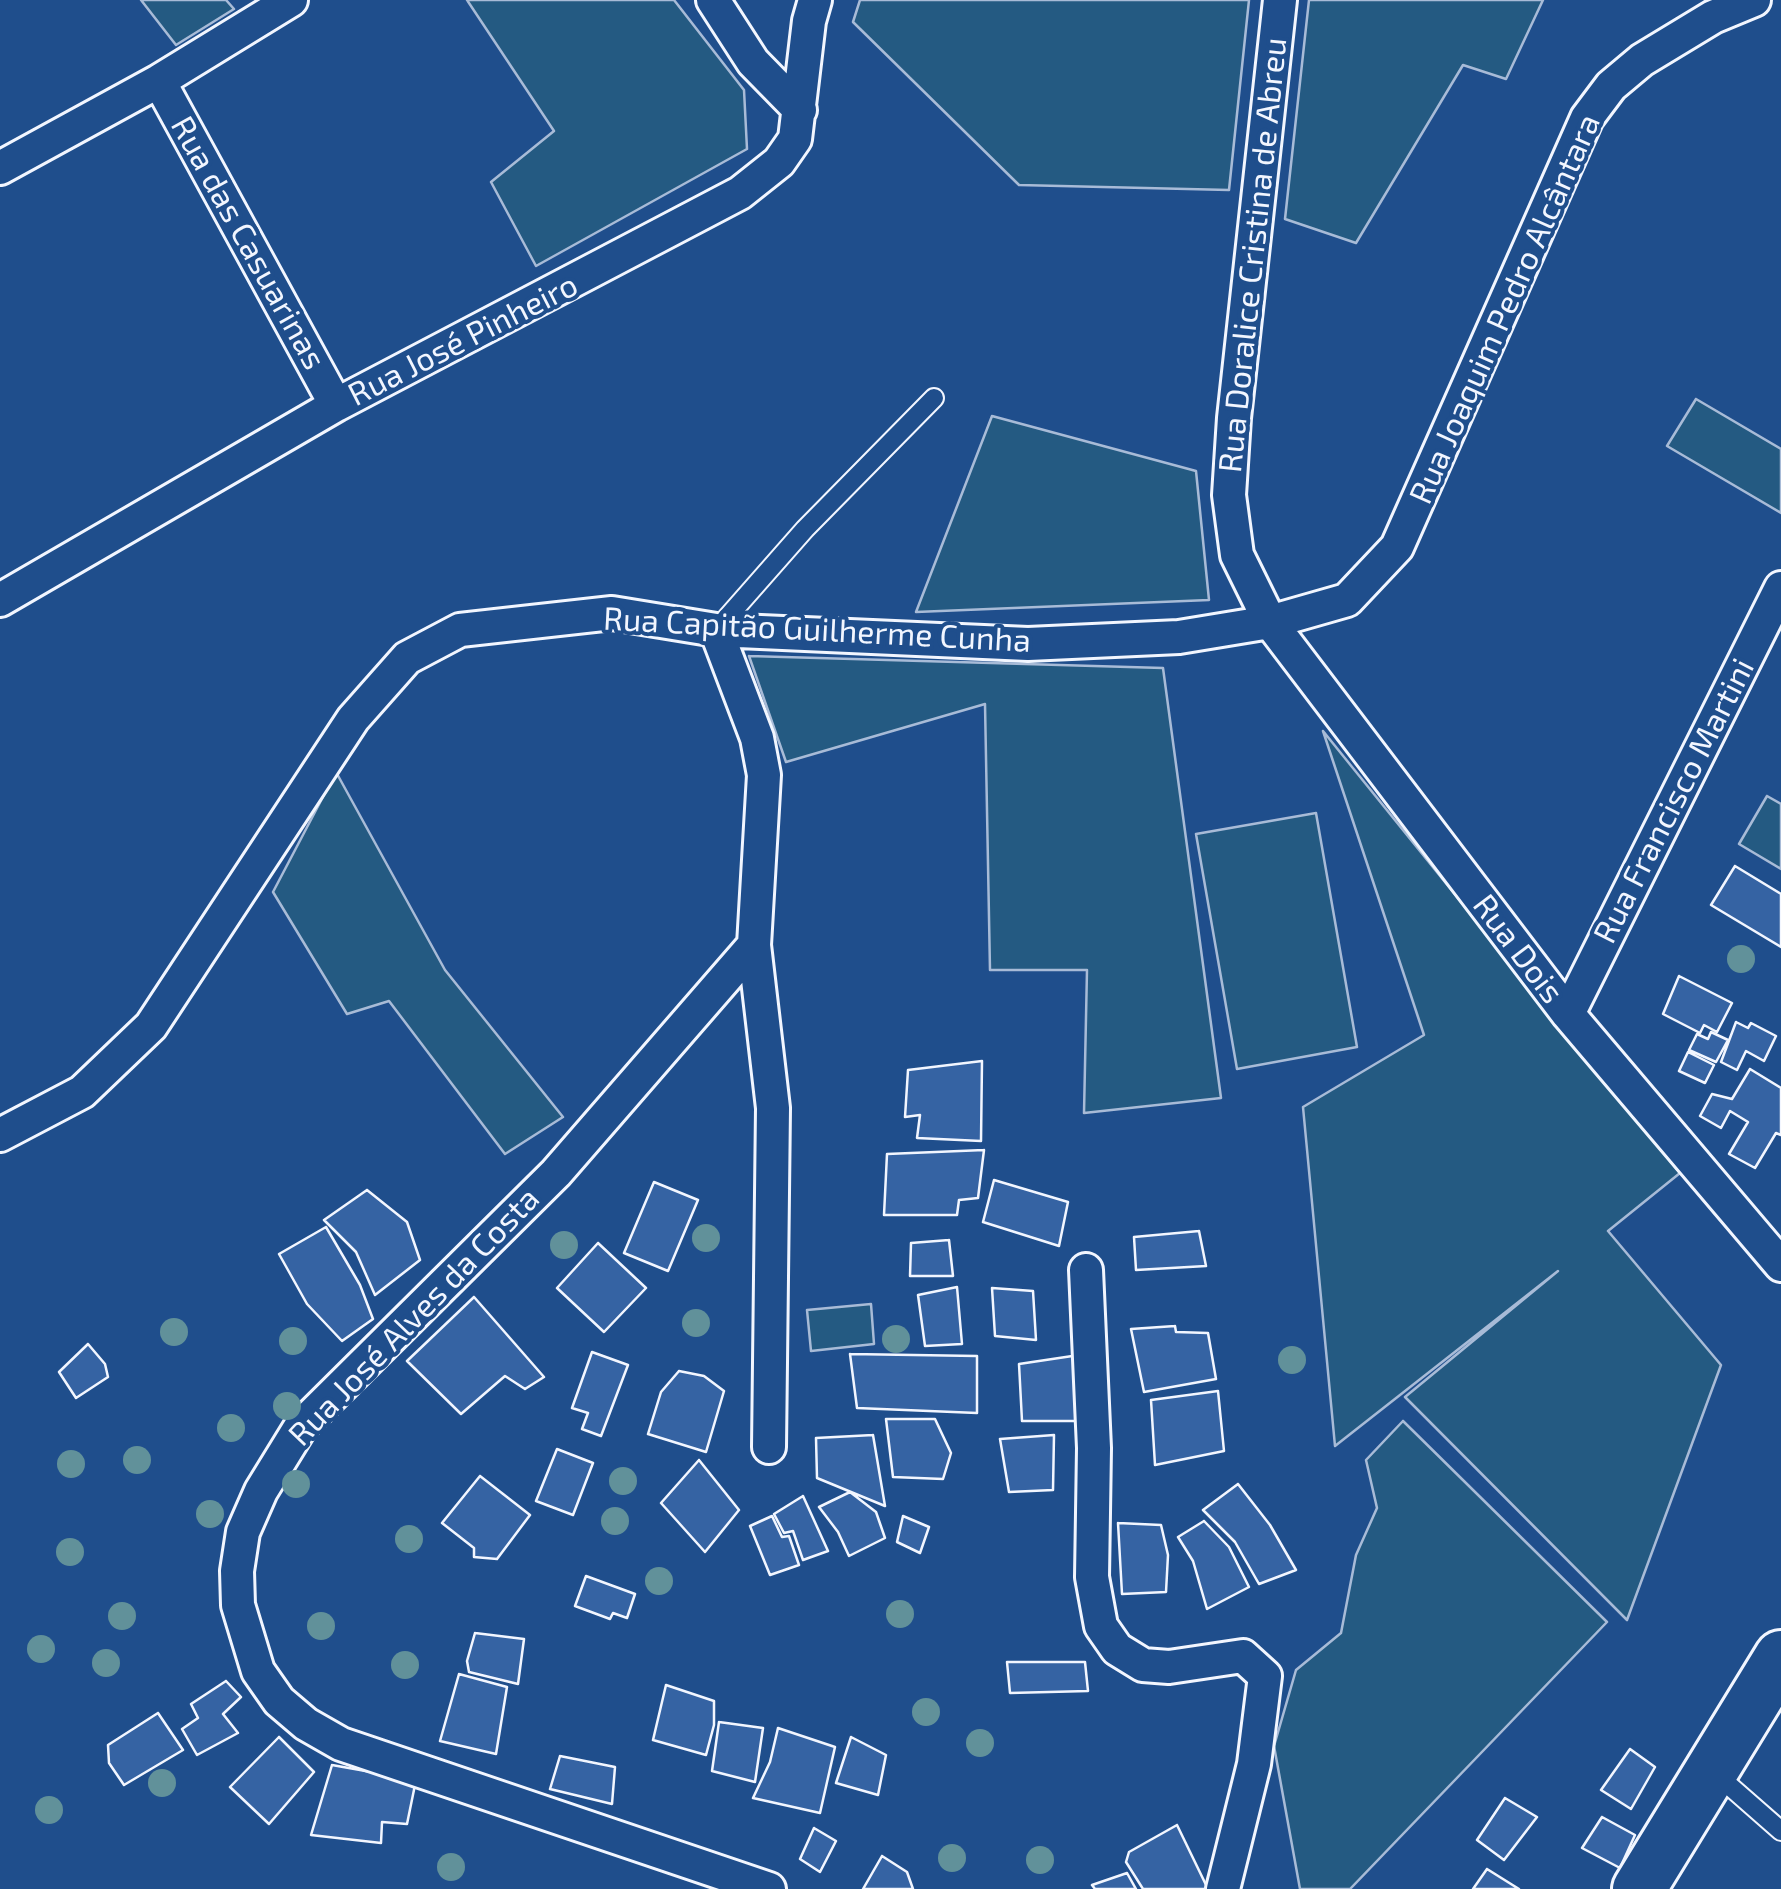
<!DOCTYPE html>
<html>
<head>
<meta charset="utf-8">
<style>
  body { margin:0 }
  canvas { display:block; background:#1f4e8c }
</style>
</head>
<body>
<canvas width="1781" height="1889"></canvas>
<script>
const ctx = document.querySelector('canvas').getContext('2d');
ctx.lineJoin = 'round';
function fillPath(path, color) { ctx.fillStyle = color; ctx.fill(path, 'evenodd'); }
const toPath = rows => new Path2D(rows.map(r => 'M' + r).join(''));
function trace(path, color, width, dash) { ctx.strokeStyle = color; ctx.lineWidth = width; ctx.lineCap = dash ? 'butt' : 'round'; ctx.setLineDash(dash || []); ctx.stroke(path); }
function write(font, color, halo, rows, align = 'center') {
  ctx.font = font + ' "Exo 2",sans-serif'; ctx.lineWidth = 8; ctx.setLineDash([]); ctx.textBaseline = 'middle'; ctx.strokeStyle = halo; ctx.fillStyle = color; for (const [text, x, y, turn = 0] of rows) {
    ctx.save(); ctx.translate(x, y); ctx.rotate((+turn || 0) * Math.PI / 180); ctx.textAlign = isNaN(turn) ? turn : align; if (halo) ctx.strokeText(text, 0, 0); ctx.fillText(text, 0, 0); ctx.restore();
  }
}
const green = toPath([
  [141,0,226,0,234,9,176,45,141,0],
  [467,0,674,0,744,90,747,149,536,266,491,182,554,131,467,0],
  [860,0,1249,0,1229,190,1019,185,853,22,860,0],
  [1309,0,1543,0,1506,79,1463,65,1356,243,1285,219,1309,0],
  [1696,399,1781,449,1781,513,1667,446,1696,399],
  [992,416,1196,471,1209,600,916,612,992,416],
  [749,656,1163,668,1221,1098,1084,1113,1087,970,990,970,985,704,786,762,749,656],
  [1323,731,1680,1173,1608,1231,1721,1365,1627,1620,1405,1397,1558,1271,1335,1446,1303,1107,1424,1035,1323,731],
  [336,772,445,970,563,1117,505,1154,389,1001,347,1014,273,892,336,772],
  [1767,796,1781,804,1781,869,1739,844,1767,796],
  [1316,813,1357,1047,1237,1069,1196,834,1316,813],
  [871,1304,874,1344,811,1351,807,1310,871,1304],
  [1403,1421,1607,1622,1350,1889,1300,1889,1274,1746,1296,1670,1341,1633,1356,1555,1377,1508,1366,1460,1403,1421]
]);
fillPath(green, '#245a82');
trace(green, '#a8bbd7', 2.5);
const building = toPath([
  [1735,866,1781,894,1781,947,1711,905,1735,866],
  [1679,976,1732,1003,1717,1032,1704,1025,1700,1033,1663,1014,1679,976],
  [1736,1022,1748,1028,1751,1023,1776,1036,1764,1061,1746,1051,1737,1070,1721,1062,1736,1022],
  [1711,1032,1728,1040,1716,1062,1689,1050,1697,1034,1708,1039,1711,1032],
  [1688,1052,1714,1065,1705,1083,1679,1071,1688,1052],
  [982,1061,981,1141,917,1138,920,1115,905,1117,908,1070,982,1061],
  [1750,1069,1781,1088,1781,1135,1776,1133,1755,1168,1729,1154,1748,1122,1730,1111,1721,1128,1700,1116,1712,1094,1732,1099,1750,1069],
  [984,1150,978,1198,959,1200,957,1215,884,1215,887,1154,984,1150],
  [994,1180,1068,1202,1059,1246,983,1222,994,1180],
  [654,1182,698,1200,668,1271,624,1253,654,1182],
  [367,1190,407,1222,420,1260,375,1295,356,1252,324,1220,367,1190],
  [326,1227,360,1285,373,1319,342,1341,307,1304,279,1254,326,1227],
  [1199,1231,1206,1266,1136,1270,1134,1237,1199,1231],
  [949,1240,953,1276,910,1276,911,1243,949,1240],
  [598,1243,646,1288,604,1332,557,1288,598,1243],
  [957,1287,962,1344,925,1346,918,1295,957,1287],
  [992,1288,1033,1291,1036,1340,995,1336,992,1288],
  [474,1297,544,1377,525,1389,505,1376,461,1414,407,1361,474,1297],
  [1175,1326,1176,1332,1208,1333,1216,1379,1144,1392,1131,1329,1175,1326],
  [88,1344,105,1364,108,1377,76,1398,59,1372,88,1344],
  [592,1352,628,1365,601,1436,582,1429,588,1413,572,1408,592,1352],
  [850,1354,977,1356,977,1413,857,1408,850,1354],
  [1079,1355,1084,1421,1022,1421,1019,1364,1079,1355],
  [679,1371,704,1376,724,1391,706,1452,648,1434,661,1392,679,1371],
  [1218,1391,1224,1451,1155,1465,1151,1400,1218,1391],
  [886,1419,935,1419,951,1453,943,1479,893,1477,886,1419],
  [873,1435,885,1506,817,1478,816,1438,873,1435],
  [1054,1435,1053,1490,1009,1492,1000,1439,1054,1435],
  [557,1449,593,1463,573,1515,536,1501,557,1449],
  [699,1460,739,1510,705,1552,661,1503,699,1460],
  [480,1476,530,1515,497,1559,474,1557,474,1548,442,1523,480,1476],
  [1238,1484,1270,1525,1296,1570,1259,1584,1235,1542,1203,1510,1238,1484],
  [850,1492,876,1512,885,1538,849,1556,838,1532,819,1507,850,1492],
  [803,1496,828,1551,803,1560,793,1531,784,1533,774,1514,803,1496],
  [772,1516,782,1537,789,1536,799,1565,770,1575,750,1526,772,1516],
  [903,1516,929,1527,920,1553,897,1542,903,1516],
  [1204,1521,1229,1547,1249,1587,1207,1609,1193,1561,1178,1537,1204,1521],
  [1118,1523,1161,1525,1168,1555,1166,1592,1122,1594,1118,1523],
  [586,1576,635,1594,627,1618,613,1613,610,1619,575,1606,586,1576],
  [475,1633,524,1639,518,1684,469,1672,467,1661,475,1633],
  [1007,1662,1085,1662,1088,1691,1010,1693,1007,1662],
  [459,1674,507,1687,496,1754,440,1741,459,1674],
  [226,1681,241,1697,223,1714,238,1733,197,1755,182,1729,198,1718,191,1704,226,1681],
  [666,1685,714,1701,714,1725,706,1755,653,1740,666,1685],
  [158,1713,183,1750,124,1785,109,1763,108,1745,158,1713],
  [719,1722,763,1728,755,1782,712,1771,719,1722],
  [778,1728,835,1747,820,1813,753,1798,770,1762,778,1728],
  [279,1737,314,1772,269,1824,230,1787,279,1737],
  [851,1737,886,1755,878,1795,836,1783,851,1737],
  [1630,1749,1655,1767,1631,1809,1601,1790,1630,1749],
  [560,1756,615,1767,612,1804,550,1789,560,1756],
  [332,1765,416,1780,407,1824,382,1822,381,1843,311,1835,332,1765],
  [1505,1798,1537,1817,1504,1860,1477,1840,1505,1798],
  [1602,1817,1635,1835,1620,1868,1582,1848,1602,1817],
  [1177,1825,1208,1889,1143,1889,1126,1862,1129,1852,1177,1825],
  [814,1828,836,1841,820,1872,800,1859,814,1828],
  [882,1856,907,1872,913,1889,863,1889,882,1856],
  [1487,1869,1519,1889,1473,1889,1487,1869],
  [1127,1873,1136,1889,1095,1889,1092,1885,1127,1873]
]);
fillPath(building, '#3563a3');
trace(building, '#f2f6ff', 2.5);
const lane = toPath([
  [717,629,805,529,934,398],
  [1716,1774,1781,1831]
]);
const street = toPath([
  [713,0,753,62,800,110],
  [1280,0,1234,418,1229,495,1237,555,1270,622,1568,1014,1781,1265],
  [159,81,336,405],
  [0,168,159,81,291,0],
  [0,600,336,405,740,193,779,162,795,139,809,21,815,0],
  [716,630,757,738,764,775,754,945,773,1108,769,1447],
  [754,945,556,1173,301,1426,261,1491,243,1532,237,1571,238,1605,258,1671,279,1701,306,1724,341,1744,769,1889],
  [1568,1014,1781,588],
  [0,1135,82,1092,151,1026,353,719,407,658,460,630,612,613,716,630,1028,644,1179,637,1270,622,1347,600,1397,547,1587,118,1611,86,1642,60,1713,17,1754,0],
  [1086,1270,1094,1448,1092,1577,1101,1626,1117,1649,1143,1665,1169,1667,1243,1656,1265,1676,1254,1764,1223,1889]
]);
const primary = toPath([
  [1639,1889,1781,1657]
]);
trace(lane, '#f2f6ff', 22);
trace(street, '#f2f6ff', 38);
trace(primary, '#f2f6ff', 58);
trace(lane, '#1f4e8c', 18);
trace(street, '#1f4e8c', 32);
trace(primary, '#1f4e8c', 52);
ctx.fillStyle = '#61919a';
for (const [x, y] of [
  [1741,959],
  [706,1238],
  [564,1245],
  [696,1323],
  [174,1332],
  [896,1339],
  [293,1341],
  [1292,1360],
  [287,1406],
  [231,1428],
  [137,1460],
  [71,1464],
  [623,1481],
  [296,1484],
  [210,1514],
  [615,1521],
  [409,1539],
  [70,1552],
  [659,1581],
  [900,1614],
  [122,1616],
  [321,1626],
  [41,1649],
  [106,1663],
  [405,1665],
  [926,1712],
  [980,1743],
  [162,1783],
  [49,1810],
  [952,1858],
  [1040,1860],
  [451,1867]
]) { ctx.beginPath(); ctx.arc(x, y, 14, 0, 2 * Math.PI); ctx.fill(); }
write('32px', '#f2f6ff', '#1f4e8c', [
  ["Rua das Casuarinas",248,243,61],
  ["Rua Doralice Cristina de Abreu",1253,255,-84],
  ["Rua Joaquim Pedro Alcântara",1505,309,-66],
  ["Rua José Pinheiro",463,340,-27],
  ["Rua Capitão Guilherme Cunha",817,630,3],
  ["Rua Francisco Martini",1674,801,-63],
  ["Rua Dois",1518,949,53],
  ["Rua José Alves da Costa",414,1317,-46]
]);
</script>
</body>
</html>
